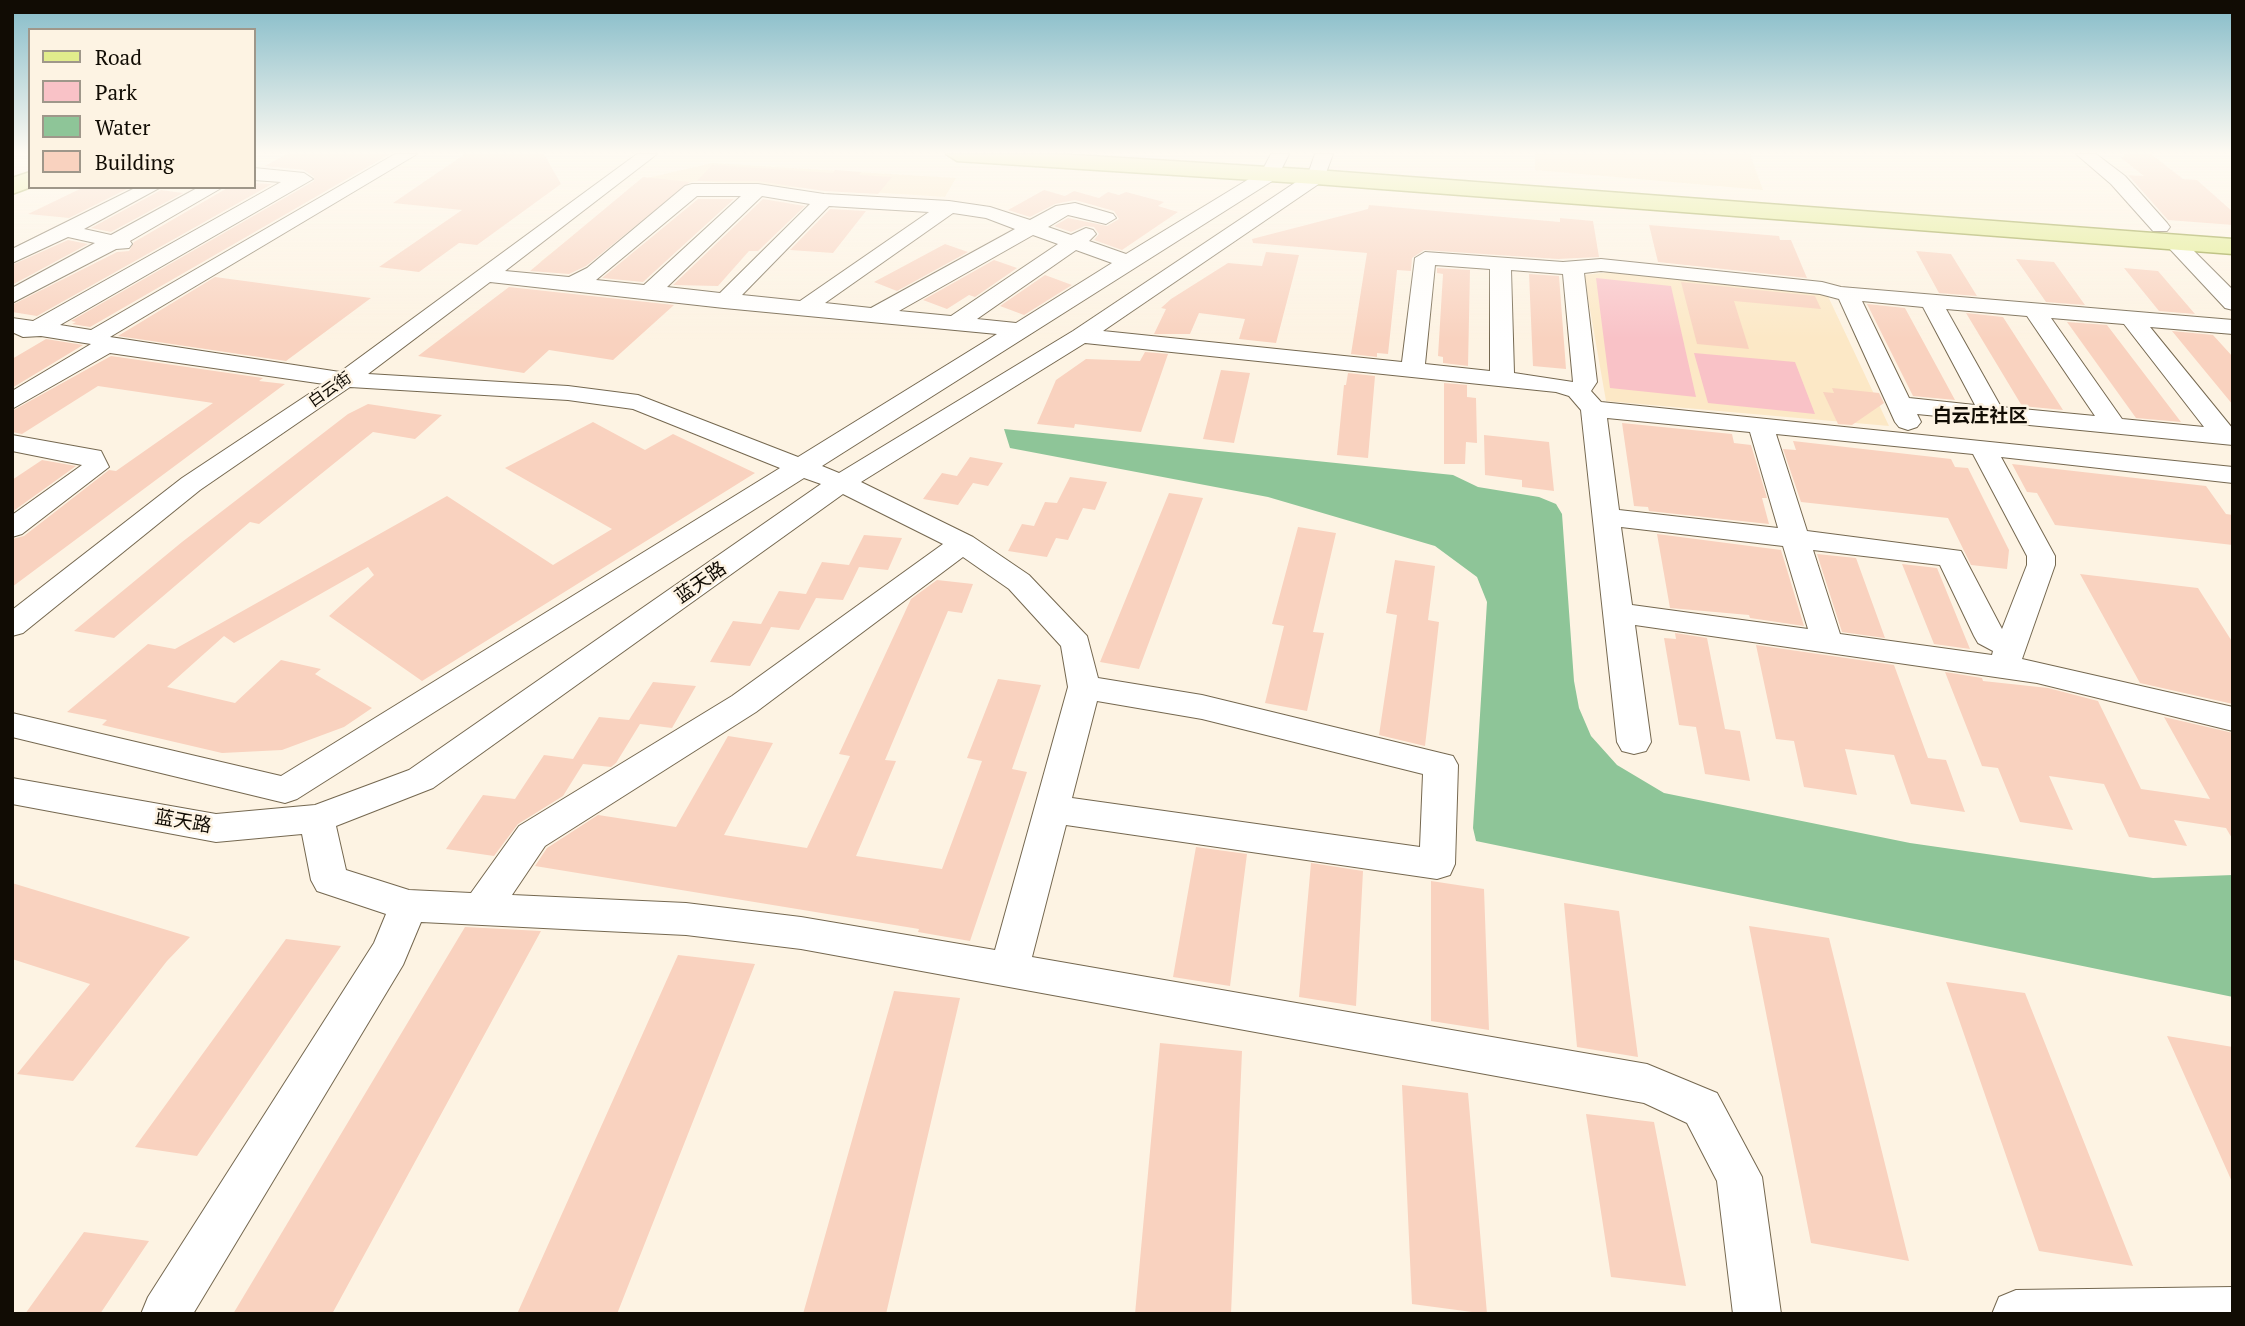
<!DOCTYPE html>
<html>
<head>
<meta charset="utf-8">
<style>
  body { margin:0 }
  #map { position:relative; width:2245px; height:1326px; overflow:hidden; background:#fdf3e3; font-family:"PT Serif",serif }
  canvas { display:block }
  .frame { position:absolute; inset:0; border:14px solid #110c04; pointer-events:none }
  .legend { position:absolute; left:28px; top:28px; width:228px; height:161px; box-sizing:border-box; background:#fdf3e3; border:2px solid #9f978a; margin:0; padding:9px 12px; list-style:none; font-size:21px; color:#110c04 }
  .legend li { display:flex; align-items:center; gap:14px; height:35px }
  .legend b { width:35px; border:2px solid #9f978a }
</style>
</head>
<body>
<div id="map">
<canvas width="2245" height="1326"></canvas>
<div class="frame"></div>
<ul class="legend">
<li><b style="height:9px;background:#e1ec8c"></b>Road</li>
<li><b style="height:19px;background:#f9c2c7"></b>Park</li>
<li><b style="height:19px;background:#8ec598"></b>Water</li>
<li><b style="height:19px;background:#f9d2bf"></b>Building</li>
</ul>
</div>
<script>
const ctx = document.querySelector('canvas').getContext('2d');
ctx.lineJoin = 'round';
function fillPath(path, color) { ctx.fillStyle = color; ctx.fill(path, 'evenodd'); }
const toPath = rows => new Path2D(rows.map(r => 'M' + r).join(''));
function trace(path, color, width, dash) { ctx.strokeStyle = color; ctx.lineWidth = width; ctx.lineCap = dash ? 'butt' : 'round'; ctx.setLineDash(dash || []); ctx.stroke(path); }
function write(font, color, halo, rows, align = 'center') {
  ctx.font = font + ' "PT Serif","Noto Sans SC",serif'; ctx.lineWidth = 5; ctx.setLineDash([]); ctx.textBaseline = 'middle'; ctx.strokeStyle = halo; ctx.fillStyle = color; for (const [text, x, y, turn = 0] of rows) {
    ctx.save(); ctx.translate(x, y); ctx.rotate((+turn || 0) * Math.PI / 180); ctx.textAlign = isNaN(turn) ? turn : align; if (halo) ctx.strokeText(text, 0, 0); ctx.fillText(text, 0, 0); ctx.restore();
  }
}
fillPath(toPath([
  [1535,154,1750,154,1763,190,1535,170],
  [712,163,956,178,945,197,698,181,675,185,574,267,540,262,647,178],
  [1610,272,1826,292,1889,426,1606,401,1584,275]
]), '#fce8c6');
fillPath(toPath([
  [1596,278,1671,286,1696,397,1610,388],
  [1694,353,1795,362,1815,414,1708,403]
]), '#f9c2c7');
fillPath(toPath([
  [1004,429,1453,475,1478,487,1539,497,1556,504,1562,514,1574,681,1579,708,1591,736,1617,765,1664,793,1910,843,2153,878,2233,875,2233,997,1476,841,1473,828,1487,602,1477,577,1435,546,1268,497,1010,448]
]), '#8ec598');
fillPath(toPath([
  [287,154,390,154,90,327,72,324,76,322,71,321,314,181,314,177,304,170,265,166],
  [465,154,544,154,561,184,477,245,459,243,419,272,379,267,462,210,393,203],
  [2125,154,2151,154,2183,179,2197,180,2233,212,2233,225,2168,220,2128,175,2144,176,2121,158],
  [712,165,833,173,835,170,861,172,859,175,892,177,878,194,824,191,758,181,697,181],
  [643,177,690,182,586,266,569,274,530,271],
  [254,183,272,184,37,316,12,312,12,305,117,252,129,251,134,242,229,187,254,187],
  [84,187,131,187,69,218,28,214],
  [161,190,183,193,111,232,91,228],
  [1044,190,1065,196,1074,191,1099,198,1108,192,1119,195,1126,192,1164,202,1158,206,1178,212,1122,250,1094,240,1099,234,1094,227,1085,226,1071,232,1054,226,1068,218,1107,226,1119,219,1114,211,1075,200,1055,204,1030,217,1008,210],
  [698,199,734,199,643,282,602,278],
  [763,199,805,206,758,251,749,251,718,286,673,285],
  [1369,205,1560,222,1560,218,1593,221,1599,257,1558,259,1424,250,1412,258,1411,271,1397,270,1388,354,1377,353,1377,357,1351,354,1367,253,1253,243,1252,239,1368,209],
  [830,209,866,211,833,253,790,250],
  [1649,225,1779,236,1780,240,1791,240,1807,278,1658,262],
  [68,240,88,244,12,285,12,265],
  [945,244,968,252,897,291,874,282],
  [1916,251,1951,254,1977,296,1939,293],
  [1266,252,1299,255,1276,343,1239,339,1245,319,1199,313,1190,334,1154,334,1166,309,1161,308,1171,299,1228,263,1262,266],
  [2016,259,2054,262,2085,305,2046,302],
  [994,260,1017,268,975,297,969,295,947,309,923,300],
  [1437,268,1470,270,1468,366,1443,363,1443,357,1438,356,1443,274,1437,273],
  [2124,268,2158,271,2195,314,2159,311],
  [1529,274,1559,276,1566,369,1533,366],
  [1045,275,1072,285,1024,315,1000,306],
  [215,277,371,298,286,361,118,336],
  [1681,282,1815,296,1821,309,1734,301,1749,349,1697,344],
  [509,287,674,305,613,360,549,350,524,373,418,356],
  [1867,304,1905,308,1955,400,1913,396],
  [1966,313,2003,317,2063,410,2022,406],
  [2067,322,2107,325,2181,422,2136,418],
  [2172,331,2213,335,2233,357,2233,405],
  [46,339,83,345,12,388,12,359],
  [1145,352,1168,354,1141,432,1075,424,1074,428,1037,424,1056,380,1086,359,1140,361],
  [111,356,263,378,259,381,285,384,12,587,12,539,24,536,109,470,116,471,213,403,98,386,22,434,12,432,12,411],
  [1221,370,1250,373,1234,443,1203,439],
  [1348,373,1375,376,1368,458,1337,455,1344,385,1346,385],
  [1444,383,1467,385,1467,397,1476,398,1477,443,1466,442,1465,464,1444,464],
  [1832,388,1879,393,1884,403,1852,425,1838,424,1823,392,1834,393],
  [368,404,442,415,415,439,373,432,259,524,250,522,114,638,74,631,182,542,348,414],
  [593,422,645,450,673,434,755,473,422,681,329,616,374,575,368,567,234,643,224,636,167,687,235,703,281,660,321,669,315,674,372,708,344,727,282,750,222,753,102,725,107,720,67,712,148,644,175,649,447,496,553,565,612,529,505,468],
  [1622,423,1732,434,1734,443,1751,445,1767,498,1762,498,1769,524,1649,511,1648,507,1634,506],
  [1484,435,1549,442,1554,491,1522,487,1522,480,1485,475],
  [1793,441,1951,459,1955,467,1968,468,2009,550,2007,569,1971,565,1948,518,1801,502,1783,449,1796,450],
  [970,457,1003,463,988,486,973,483,958,505,923,499,942,473,957,476],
  [42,460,76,466,12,512,12,480],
  [2012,464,2206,486,2226,514,2233,515,2233,545,2055,525,2037,493,2027,492],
  [1070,477,1107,482,1095,510,1083,508,1068,540,1056,538,1047,557,1008,551,1022,524,1034,526,1045,502,1057,503],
  [1169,493,1203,498,1139,669,1100,662],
  [1298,527,1336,533,1313,632,1324,633,1307,711,1265,703,1284,626,1272,624],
  [1657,534,1781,550,1804,626,1750,618,1749,615,1670,608],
  [864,535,902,538,888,570,859,567,843,600,816,598,799,630,771,627,750,666,710,662,733,621,761,624,779,591,806,594,822,562,849,565],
  [1817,554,1856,558,1885,638,1842,632],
  [1395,560,1435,566,1428,620,1439,622,1425,746,1379,735,1397,615,1386,613],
  [1902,564,1937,568,1970,649,1934,644],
  [2080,574,2198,588,2233,643,2233,704,2140,683],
  [937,580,973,584,962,613,948,611,885,760,896,761,856,856,942,869,982,761,967,758,998,679,1041,685,1012,769,1027,772,970,941,918,932,919,929,535,866,547,848,598,815,676,827,728,736,773,743,724,835,807,848,850,756,839,754,911,599],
  [1675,633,1707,638,1725,729,1740,731,1750,781,1705,774,1696,727,1679,725,1664,638,1676,639],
  [1756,645,1894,665,1928,758,1946,760,1965,812,1911,804,1894,755,1845,749,1857,795,1804,787,1794,741,1776,739],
  [1945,672,1982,678,1983,681,2048,688,2098,701,2141,789,2210,799,2164,717,2233,733,2233,840,2226,828,2174,820,2187,846,2129,837,2104,784,2049,776,2073,830,2020,822,1998,768,1982,766],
  [653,682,696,686,672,728,640,724,616,763,611,767,583,764,563,796,518,824,494,856,446,849,483,795,515,799,544,755,573,759,599,717,629,720],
  [1196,847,1247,854,1230,986,1173,977],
  [1311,863,1363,871,1356,1006,1299,997],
  [1431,881,1484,889,1489,1030,1431,1021],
  [12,883,190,937,167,961,73,1081,17,1074,90,984,12,959],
  [1564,903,1619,911,1638,1057,1577,1047],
  [1749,926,1829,938,1909,1261,1811,1243],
  [465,927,541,931,332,1314,233,1314],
  [286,939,341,946,197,1156,135,1147],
  [678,955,755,964,617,1314,517,1314],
  [1946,982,2025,993,2133,1266,2039,1251],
  [894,991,960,998,886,1314,803,1314],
  [2167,1036,2233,1047,2233,1184],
  [1160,1043,1242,1051,1231,1314,1135,1314],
  [1402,1085,1468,1093,1487,1314,1412,1304],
  [1586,1114,1654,1122,1686,1286,1611,1277],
  [84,1232,149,1241,100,1314,25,1314]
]), '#f9d2bf');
const minor = toPath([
  [395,154,417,154,110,337,340,372,637,154,657,154,505,271,569,277,587,268,685,186,692,184,758,184,824,194,949,201,990,207,1030,220,1056,206,1075,203,1113,214,1116,218,1106,224,1068,215,1048,227,1071,235,1086,228,1093,230,1096,234,1089,241,1126,254,1262,171,1271,154,1289,154,1277,178,822,466,839,473,1073,331,1308,174,1315,154,1333,154,1323,181,1103,331,1402,362,1415,258,1425,252,1563,262,1601,259,1822,282,1841,287,2233,320,2233,334,2150,327,2233,429,2233,445,1917,414,1921,422,1917,427,1908,430,1899,427,1895,422,1839,299,1820,294,1601,271,1584,273,1597,382,1591,391,1601,402,2233,467,2233,483,2001,457,2055,556,2055,565,2022,659,2233,707,2233,731,2037,683,1635,625,1651,742,1646,751,1634,754,1622,751,1617,742,1581,410,1569,396,1556,392,1085,343,861,482,973,537,1029,575,1087,636,1098,678,1202,695,1453,756,1458,765,1455,864,1450,875,1437,879,1066,825,1032,957,1647,1064,1717,1093,1762,1177,1781,1314,1733,1314,1717,1181,1687,1123,1644,1103,801,949,686,935,421,922,403,965,193,1314,141,1314,148,1297,374,943,386,914,317,891,311,880,302,834,216,842,12,804,12,778,216,814,315,805,409,770,821,484,804,478,297,799,285,803,12,737,12,713,281,776,780,468,633,409,568,400,350,387,200,490,23,633,12,636,12,610,182,478,324,384,110,353,12,409,12,391,91,344,41,336,23,337,12,332,12,318,33,321,281,182,254,180,254,168,304,173,313,179,60,325,91,330,395,154],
  [697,196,741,196,644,285,596,280,697,196],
  [762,196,810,204,720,293,667,287,762,196],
  [829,206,929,212,800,301,742,295,829,206],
  [953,213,986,218,1015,229,871,308,825,303,953,213],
  [1033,235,1058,244,951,316,899,311,1033,235],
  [1076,250,1112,263,1016,323,977,319,1076,250],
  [1435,265,1490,269,1490,371,1425,364,1435,265],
  [1511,270,1563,274,1573,382,1514,373,1511,270],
  [490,282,724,308,997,334,798,457,638,395,568,386,368,374,490,282],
  [1862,301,1923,307,1975,405,1909,398,1862,301],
  [1946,309,2027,316,2095,416,2001,407,1946,309],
  [2051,318,2124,324,2204,427,2122,419,2051,318],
  [1607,418,1750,432,1778,528,1619,510,1607,418],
  [1776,434,1973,454,2027,556,2027,565,2002,629,1961,551,1807,531,1776,434],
  [843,494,943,544,732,696,519,826,471,893,409,890,346,870,336,826,433,788,843,494],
  [1621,527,1783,546,1808,629,1632,605,1621,527],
  [1813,550,1940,565,1974,636,1978,643,1993,651,1992,655,1840,634,1813,550],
  [963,557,1009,589,1061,646,1068,687,995,950,801,917,686,903,512,895,545,846,756,712,963,557],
  [1097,701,1202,719,1423,774,1420,847,1072,798,1097,701],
  [2076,154,2096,154,2125,176,2167,223,2170,227,2167,231,2153,231,2111,184,2076,154],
  [137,187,161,187,84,229,111,235,199,187,223,187,130,241,132,244,129,248,116,249,12,303,12,288,95,243,68,237,12,263,12,249,137,187],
  [2175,237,2182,239,2233,290,2233,310,2225,308,2168,247,2165,243,2175,237],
  [12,435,101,451,109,467,22,534,12,537,12,515,82,465,12,451,12,435],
  [2233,1287,2233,1314,1992,1314,1999,1297,2016,1290,2233,1287]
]);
const major = toPath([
  [946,154,1058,154,1316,170,2233,239,2233,254,1316,184,957,161,946,154],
  [30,172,31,187,12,194,12,178,30,172]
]);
trace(minor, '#756850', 2);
trace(major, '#8b952b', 3);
fillPath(minor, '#fff');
fillPath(major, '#e1ec8c');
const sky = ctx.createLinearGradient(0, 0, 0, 339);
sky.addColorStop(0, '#84bbc8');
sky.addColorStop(0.45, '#fefaf2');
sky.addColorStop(1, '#fefaf200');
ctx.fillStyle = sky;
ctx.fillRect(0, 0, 2245, 339);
write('16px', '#110c04', '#fdf3e3', [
  ["白云街",330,390,-35]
]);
write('bold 19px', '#110c04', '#fdf3e3', [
  ["白云庄社区",1980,417]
]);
write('19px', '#110c04', '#fdf3e3', [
  ["蓝天路",701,583,-35],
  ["蓝天路",183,822,10]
]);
</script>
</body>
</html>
